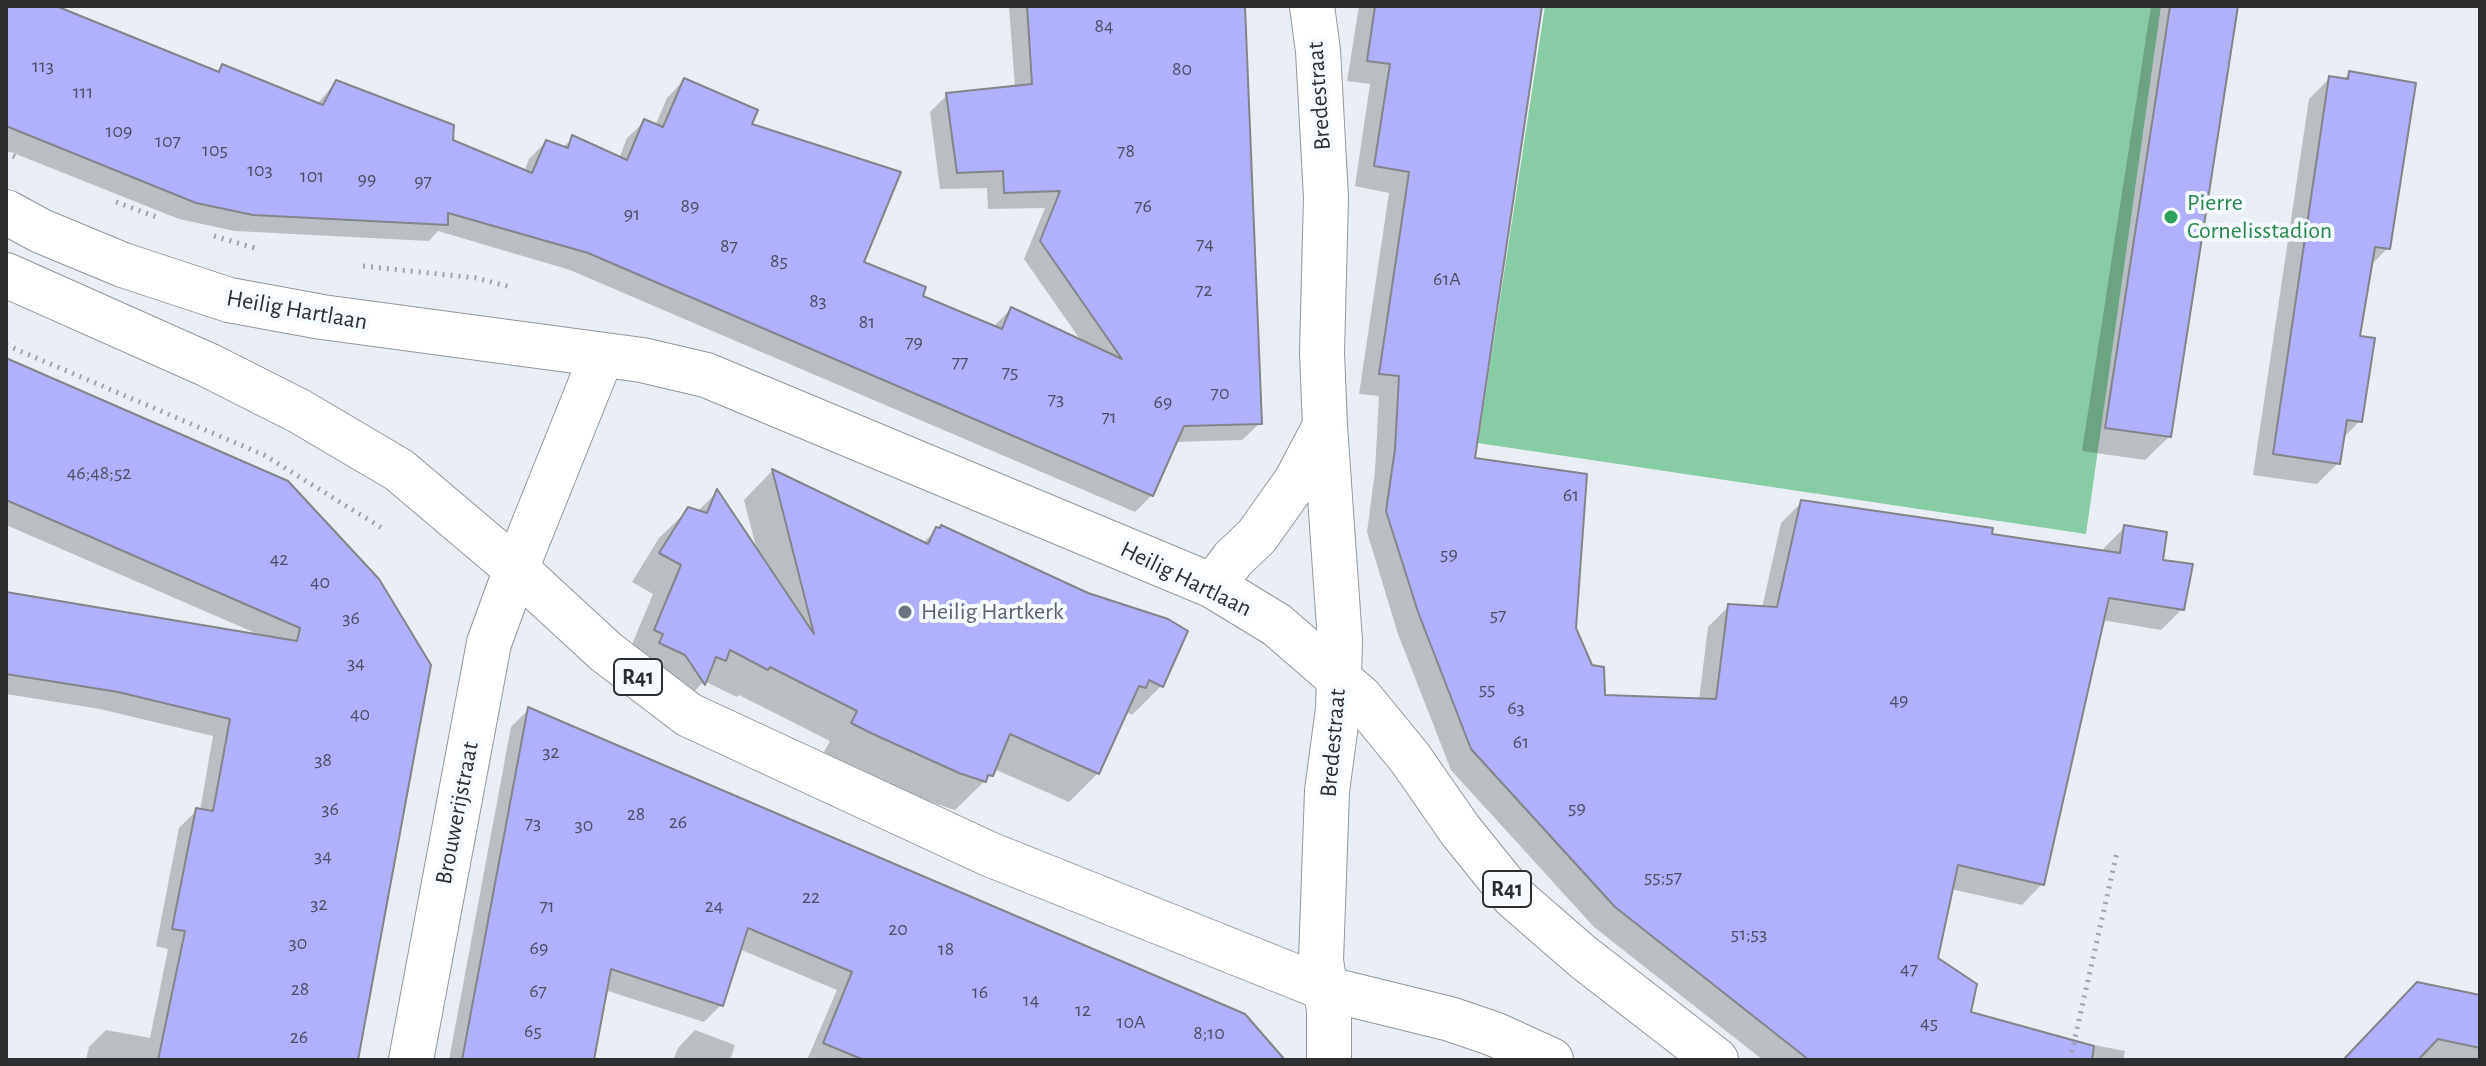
<!DOCTYPE html>
<html>
<head>
<meta charset="utf-8">
<style>
  body { margin:0 }
  #map { position:relative; width:2486px; height:1066px; overflow:hidden; background:#e8eef3; font-family:"Alegreya Sans",sans-serif }
  canvas { display:block }
  .frame { position:absolute; inset:0; border:8px solid #2c2e30; pointer-events:none }
</style>
</head>
<body>
<div id="map">
<canvas width="2486" height="1066"></canvas>
<div class="frame"></div>
</div>
<script>
const ctx = document.querySelector('canvas').getContext('2d');
ctx.lineJoin = 'round';
function fillPath(path, color) { ctx.fillStyle = color; ctx.fill(path, 'evenodd'); }
const toPath = rows => new Path2D(rows.map(r => 'M' + r).join(''));
function trace(path, color, width, dash) { ctx.strokeStyle = color; ctx.lineWidth = width; ctx.lineCap = dash ? 'butt' : 'round'; ctx.setLineDash(dash || []); ctx.stroke(path); }
function write(font, color, halo, rows, align = 'center') {
  ctx.font = font + ' "Alegreya Sans",sans-serif'; ctx.lineWidth = 8; ctx.setLineDash([]); ctx.textBaseline = 'middle'; ctx.strokeStyle = halo; ctx.fillStyle = color; for (const [text, x, y, turn = 0] of rows) {
    ctx.save(); ctx.translate(x, y); ctx.rotate((+turn || 0) * Math.PI / 180); ctx.textAlign = isNaN(turn) ? turn : align; if (halo) ctx.strokeText(text, 0, 0); ctx.fillText(text, 0, 0); ctx.restore();
  }
}
fillPath(toPath([
  [1545,6,2161,6,2086,534,1478,443]
]), '#87cca4');
fillPath(toPath([
  [6,6,58,6,57,9,216,73,222,66,317,104,336,82,451,142,524,172,529,159,546,142,562,148,573,138,619,159,627,138,645,121,655,126,667,98,684,80,750,125,861,263,920,297,993,327,1011,309,1082,342,1024,259,1045,208,988,209,987,188,940,189,930,112,947,95,1015,88,1009,6,1244,6,1260,423,1242,440,1175,442,1152,495,1135,512,570,270,438,231,429,241,235,231,179,219,6,150],
  [1359,6,1540,6,1472,460,1574,629,1603,697,1699,700,1708,627,1729,606,1762,608,1781,523,1802,502,2103,553,2104,548,2125,527,2160,561,2182,609,2161,630,2102,620,2042,884,2022,905,1951,889,1936,958,1968,1013,2058,1038,2125,1051,2123,1060,1763,1060,1594,927,1451,770,1398,634,1367,532,1375,471,1379,396,1359,394,1389,193,1355,186,1370,84,1347,81],
  [2151,6,2236,6,2170,436,2145,460,2082,451],
  [2350,73,2388,248,2369,267,2358,337,2360,421,2342,439,2338,463,2317,484,2253,475,2309,99,2330,78,2343,80],
  [6,361,287,483,356,1060,86,1060,89,1047,106,1030,150,1038,168,949,156,946,179,828,197,810,200,811,213,736,100,709,6,694,6,594,260,635,6,525],
  [772,471,923,543,937,529,1161,686,1132,715,1125,711,1098,773,1069,802,994,769,991,775,955,810,930,802,843,763,824,752,830,741,739,695,737,697,704,681,675,712,626,659,653,594,632,582,659,538,689,509,697,512,717,492,757,551,744,500],
  [528,710,1277,1060,807,1060,837,990,739,949,721,1005,704,1022,605,990,592,1060,449,1060,511,727],
  [2480,997,2480,1060,2345,1060],
  [695,1030,735,1045,730,1060,673,1060,678,1048]
]), '#0003');
const building = toPath([
  [6,6,56,6,219,72,222,64,323,105,336,80,454,125,453,140,532,173,546,140,568,148,572,135,627,160,644,119,663,127,684,78,758,110,752,124,901,172,864,262,926,287,923,296,1002,329,1011,307,1122,359,1040,241,1060,191,1004,193,1003,171,957,173,946,93,1032,84,1027,6,1245,6,1262,424,1184,426,1153,496,588,253,448,213,448,225,253,215,196,203,6,126,6,6],
  [1375,6,1542,6,1475,458,1587,474,1576,628,1592,665,1604,667,1605,695,1716,699,1728,604,1777,607,1801,500,1993,528,1992,534,2120,553,2124,525,2167,532,2163,560,2193,564,2184,610,2109,598,2044,885,1958,865,1938,958,1977,984,1971,1012,2094,1046,2092,1060,1809,1060,1615,907,1471,749,1418,612,1386,511,1395,449,1399,376,1379,374,1409,172,1374,166,1390,64,1367,61,1375,6],
  [2170,6,2238,6,2171,437,2105,428,2170,6],
  [2349,71,2416,83,2390,249,2375,247,2360,336,2375,338,2362,422,2347,420,2340,464,2273,454,2329,76,2348,79,2349,71],
  [6,358,288,481,379,579,431,665,358,1060,158,1060,185,931,172,929,196,808,213,811,230,719,118,692,6,674,6,592,297,641,300,628,6,500,6,358],
  [772,469,928,544,936,527,940,528,941,525,1088,593,1168,619,1188,631,1163,687,1149,680,1146,688,1139,686,1099,774,1010,734,993,776,988,775,986,782,959,773,873,734,851,723,857,711,770,667,768,670,730,650,726,661,716,657,705,685,685,655,659,643,663,634,654,630,681,565,659,553,688,507,707,513,717,489,814,634,772,469],
  [528,707,1245,1014,1285,1060,864,1060,823,1043,852,972,748,928,723,1006,611,969,594,1060,462,1060,528,707],
  [2417,982,2480,995,2480,1048,2438,1039,2418,1060,2343,1060,2417,982]
]);
fillPath(building, '#b0b0fe');
trace(building, '#83848a', 2);
const minor = toPath([
  [1312,6,1318,51,1326,197,1322,353,1325,426,1340,641,1338,709,1327,791,1321,961,1329,1010,1329,1060],
  [1213,586,1233,559,1257,536,1296,481,1325,426],
  [411,1060,489,643,516,569]
]);
const primary = toPath([
  [6,212,41,231,123,265,229,300,322,317,642,360,706,375,1213,586,1277,625,1360,697,1410,758,1460,830,1514,897,1583,957,1716,1060],
  [6,275,208,365,299,411,399,470,516,569,606,652,689,715,989,854,1324,988,1450,1019,1494,1034,1551,1060],
  [516,569,602,355]
]);
trace(minor, '#91979b', 46);
trace(primary, '#91979b', 46);
trace(toPath([
  [6,152,19,159],
  [116,202,159,218],
  [214,236,255,248],
  [363,266,476,278,511,287],
  [6,345,264,455,382,528],
  [2070,1060,2117,852]
]), '#9da2a6', 5, [2, 6]);
trace(minor, '#fff', 44);
trace(primary, '#fff', 44);
for (const [x, y, r, color] of [
  [2171,217,8,"#2e9e5b"],
  [905,612,8,"#6b7280"]
]) { const dot = new Path2D(); dot.arc(x, y, r, 0, 2 * Math.PI); ctx.fillStyle = color; ctx.fill(dot); trace(dot, '#f6fbff', 3); }
write('20px', '#4d4e64', null, [
  ["84",1104,26],
  ["113",43,66],
  ["80",1182,69],
  ["111",83,92],
  ["109",119,131],
  ["107",168,141],
  ["105",215,150],
  ["78",1126,151],
  ["103",260,170],
  ["101",312,176],
  ["99",367,179],
  ["97",423,181],
  ["89",690,206],
  ["76",1143,206],
  ["91",632,214],
  ["74",1205,244],
  ["87",729,246],
  ["85",779,261],
  ["61A",1447,279],
  ["72",1204,290],
  ["83",818,301],
  ["81",867,322],
  ["79",914,342],
  ["77",960,362],
  ["75",1010,372],
  ["70",1220,393],
  ["73",1056,399],
  ["69",1163,402],
  ["71",1109,417],
  ["46;48;52",99,473],
  ["61",1571,495],
  ["59",1449,554],
  ["42",279,559],
  ["40",320,582],
  ["57",1498,615],
  ["36",351,618],
  ["34",356,663],
  ["55",1487,689],
  ["49",1899,700],
  ["63",1516,708],
  ["40",360,714],
  ["61",1521,742],
  ["32",551,752],
  ["38",323,760],
  ["59",1577,808],
  ["36",330,809],
  ["28",636,814],
  ["26",678,822],
  ["73",533,823],
  ["30",584,825],
  ["34",323,856],
  ["55;57",1663,877],
  ["22",811,897],
  ["32",319,904],
  ["71",547,906],
  ["24",714,906],
  ["20",898,929],
  ["51;53",1749,934],
  ["30",298,943],
  ["69",539,948],
  ["18",946,949],
  ["47",1909,969],
  ["28",300,989],
  ["67",538,991],
  ["16",980,992],
  ["14",1031,1000],
  ["12",1083,1010],
  ["10A",1131,1022],
  ["45",1929,1023],
  ["65",533,1031],
  ["8;10",1209,1033],
  ["26",299,1037]
]);
for (const [x, y, w] of [
  [638,677,48],
  [1507,889,48]
]) { const box = new Path2D(); box.roundRect(x - w / 2, y - 18, w, 36, 6); ctx.fillStyle = '#f6fbff'; ctx.fill(box); trace(box, '#2c2e30', 2); }
write('bold 22px', '#2c2e30', null, [
  ["R41",638,677],
  ["R41",1507,889]
]);
write('24px', '#2c2e30', '#f6fbff', [
  ["Bredestraat",1319,96,-94],
  ["Heilig Hartlaan",297,310,10],
  ["Heilig Hartlaan",1186,579,26],
  ["Bredestraat",1333,743,-85],
  ["Brouwerijstraat",457,813,-79]
]);
write('24px', '#27864d', '#f6fbff', [
  ["Pierre",2187,203],
  ["Cornelisstadion",2187,231]
], 'left');
write('24px', '#5b616d', '#f6fbff', [
  ["Heilig Hartkerk",921,612]
], 'left');
</script>
</body>
</html>
